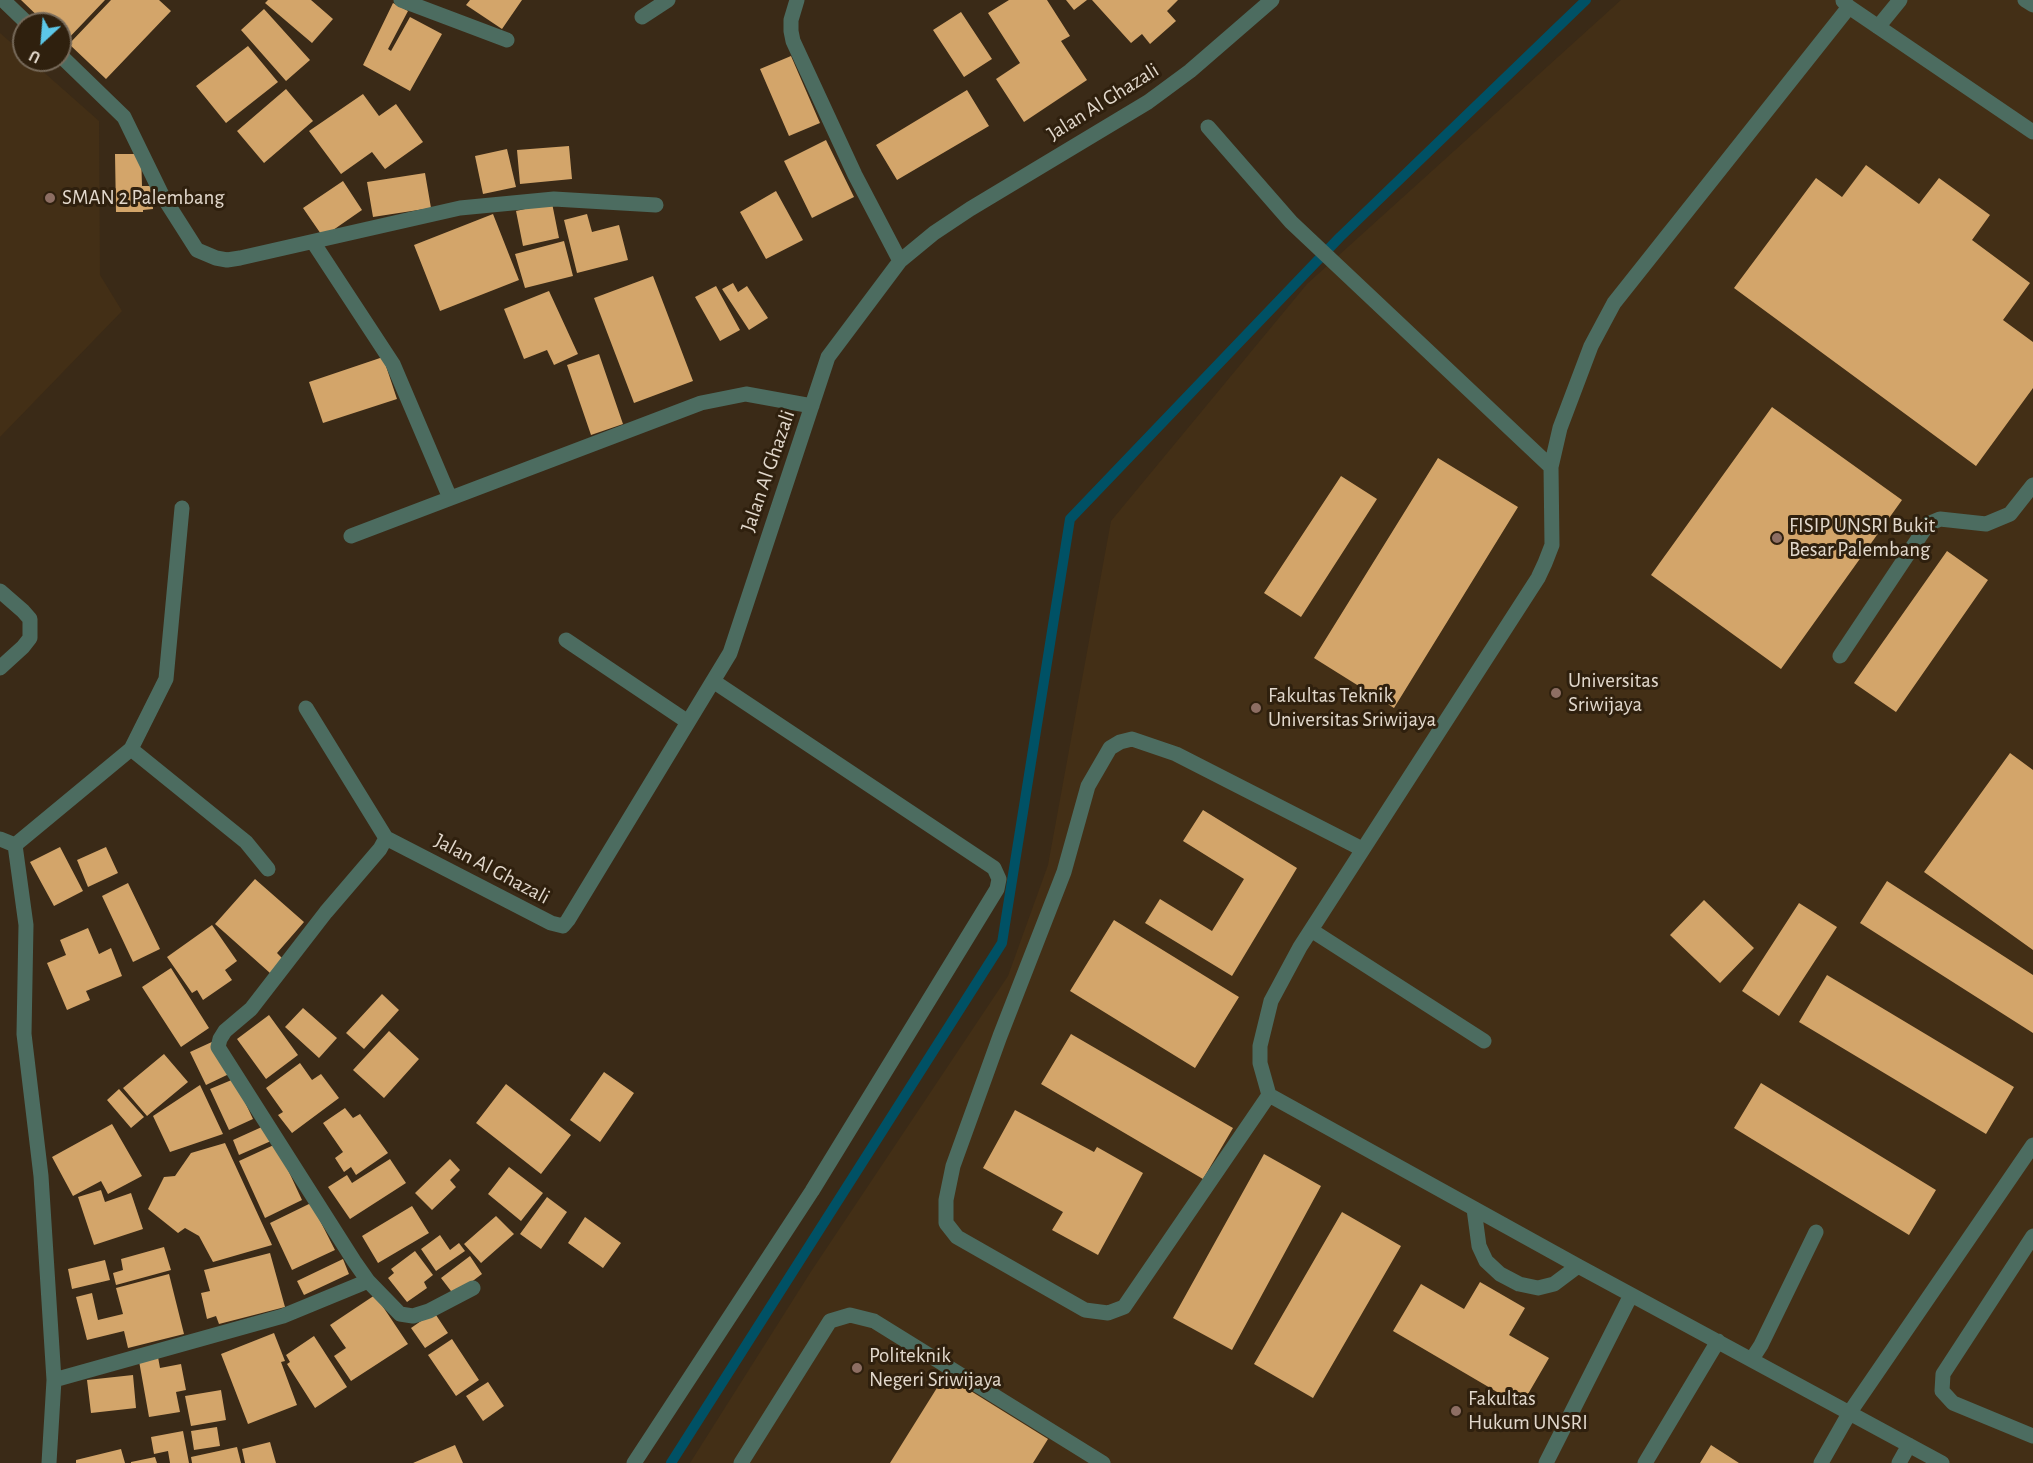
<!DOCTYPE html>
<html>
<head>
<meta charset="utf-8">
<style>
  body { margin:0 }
  #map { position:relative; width:2033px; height:1463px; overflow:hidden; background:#3a2a17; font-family:"Alegreya Sans",sans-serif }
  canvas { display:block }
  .north { position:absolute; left:12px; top:12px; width:60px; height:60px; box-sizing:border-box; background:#2f200e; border:2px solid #776a5a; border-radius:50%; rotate:206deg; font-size:16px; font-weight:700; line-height:24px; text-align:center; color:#e2d8cc }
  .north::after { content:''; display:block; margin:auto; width:21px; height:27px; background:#5cc7e8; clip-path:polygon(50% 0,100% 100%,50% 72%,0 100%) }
</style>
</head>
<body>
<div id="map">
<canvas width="2033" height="1463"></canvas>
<div class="north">U</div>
</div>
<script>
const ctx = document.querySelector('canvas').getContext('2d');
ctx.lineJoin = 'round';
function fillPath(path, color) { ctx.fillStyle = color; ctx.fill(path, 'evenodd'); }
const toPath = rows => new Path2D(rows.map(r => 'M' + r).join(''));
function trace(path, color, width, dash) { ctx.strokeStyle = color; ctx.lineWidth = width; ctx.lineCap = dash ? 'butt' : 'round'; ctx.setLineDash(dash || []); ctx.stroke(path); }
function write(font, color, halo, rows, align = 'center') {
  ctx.font = font + ' "Alegreya Sans",sans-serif'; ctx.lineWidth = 6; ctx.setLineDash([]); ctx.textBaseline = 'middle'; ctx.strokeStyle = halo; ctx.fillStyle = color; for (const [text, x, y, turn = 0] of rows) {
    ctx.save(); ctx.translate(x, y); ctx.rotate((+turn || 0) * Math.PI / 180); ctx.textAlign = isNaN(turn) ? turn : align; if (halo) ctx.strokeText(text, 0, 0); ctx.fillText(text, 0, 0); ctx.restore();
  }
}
fillPath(toPath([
  [1621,0,2033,0,2033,1463,690,1463,810,1273,1008,976,1048,865,1111,521,1307,284],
  [0,33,24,54,24,60,30,60,99,121,100,275,122,311,0,437]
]), '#432f16');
trace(toPath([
  [671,1463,1002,943,1070,519,1340,237,1586,0]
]), '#005165', 10);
fillPath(toPath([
  [21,0,105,0,65,42,60,37,60,24,46,24],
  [111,0,159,0,171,11,106,79,69,44],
  [268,0,311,0,333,19,312,43,265,3],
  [470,0,522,0,502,29,466,5],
  [1009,0,1047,0,1070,36,1061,41,1087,80,1024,122,996,79,1020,63,988,13],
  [1066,0,1087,0,1074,10],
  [1092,0,1178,0,1167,11,1176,21,1150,44,1142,34,1131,43],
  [393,3,408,11,388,49,391,51,410,17,442,34,410,91,363,65],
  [264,9,310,60,286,81,241,30],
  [961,12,992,59,964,77,933,30],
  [248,46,278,82,226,123,196,86],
  [791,56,820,123,789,136,760,69],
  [286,89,313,121,264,163,237,131],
  [967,90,989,126,897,180,876,145],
  [363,94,379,116,396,104,423,142,385,169,372,152,341,174,309,131],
  [826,140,854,197,812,218,784,161],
  [569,146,572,179,520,184,517,150],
  [507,149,516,187,483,194,475,156],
  [115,154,141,154,142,186,152,186,153,209,143,210,143,212,116,212],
  [1866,165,1919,204,1939,178,1990,215,1972,240,2030,283,2003,320,2033,342,2033,388,1976,466,1734,288,1816,178,1842,197],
  [425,173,431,208,373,217,367,182],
  [343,181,362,210,323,237,303,208],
  [776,191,803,240,766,259,740,212],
  [552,203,559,238,523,246,516,211],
  [493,214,519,280,440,311,414,245],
  [587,214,592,232,619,225,628,260,577,273,564,220],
  [564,241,573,276,525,288,515,254],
  [653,276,693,381,634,403,594,298],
  [733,283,738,292,747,286,768,318,749,330,722,289],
  [716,286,740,330,720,341,695,297],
  [549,291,578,354,554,365,547,350,524,359,504,309],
  [599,354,623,424,591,435,567,365],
  [383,357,397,399,323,423,309,382],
  [1772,407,1902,500,1781,669,1651,575],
  [1438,458,1518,507,1394,708,1314,658],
  [1341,476,1377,499,1301,617,1264,593],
  [1947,551,1988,580,1896,712,1854,683],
  [2010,753,2033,770,2033,950,1924,872],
  [1203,810,1297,868,1232,976,1145,923,1160,899,1212,931,1244,879,1183,841],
  [60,847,83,891,54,906,30,862],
  [106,847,118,873,88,887,77,860],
  [255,879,304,922,277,953,283,959,270,973,215,924],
  [1887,881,2033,975,2033,1033,1860,923],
  [128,883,160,949,133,962,102,896],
  [1704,900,1754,948,1720,983,1670,935],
  [1799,903,1837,927,1779,1016,1742,991],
  [1114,920,1239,997,1195,1068,1070,991],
  [212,925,237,961,225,970,232,980,203,1000,197,990,192,993,167,957],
  [88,928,99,954,111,948,122,976,86,991,90,1000,67,1010,47,963,66,955,60,940],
  [171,968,209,1028,181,1047,142,987],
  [1827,975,2014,1087,1986,1134,1799,1022],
  [382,994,399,1010,364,1049,346,1033],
  [303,1008,337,1038,319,1058,285,1027],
  [269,1015,298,1055,266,1079,237,1039],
  [389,1031,419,1059,384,1098,353,1070],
  [1071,1034,1233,1128,1203,1179,1041,1084],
  [214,1041,229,1074,206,1085,190,1052],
  [164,1054,188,1082,147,1116,123,1088],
  [300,1063,312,1080,321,1074,339,1098,292,1133,278,1115,283,1112,266,1088],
  [604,1072,634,1093,600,1142,570,1120],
  [234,1079,253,1119,229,1130,210,1089],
  [1761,1083,1936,1190,1909,1235,1734,1128],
  [506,1084,571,1135,541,1174,476,1123],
  [200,1085,223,1134,170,1152,153,1116],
  [119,1089,144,1117,131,1128,107,1100],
  [345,1108,353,1118,360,1114,388,1153,356,1175,351,1167,344,1172,335,1158,343,1152,323,1123],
  [1015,1110,1094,1152,1097,1147,1143,1173,1098,1255,1052,1230,1063,1212,983,1168],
  [112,1124,142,1176,108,1194,101,1181,73,1196,52,1157],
  [264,1126,271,1141,239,1155,233,1140],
  [225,1143,272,1245,213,1262,199,1236,185,1228,178,1233,148,1209,164,1177,175,1176,191,1153],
  [276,1144,302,1200,265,1218,239,1161],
  [1264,1154,1321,1186,1232,1350,1173,1318],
  [390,1159,406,1183,350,1219,328,1187,347,1175,352,1183],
  [450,1159,460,1170,450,1180,456,1187,432,1210,415,1193],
  [509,1167,543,1193,521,1221,488,1194],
  [101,1190,105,1202,131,1193,143,1229,94,1245,78,1197],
  [547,1197,567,1212,541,1249,520,1234],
  [311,1203,335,1250,292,1270,270,1223],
  [412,1206,429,1233,378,1263,362,1236],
  [1342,1212,1401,1246,1313,1398,1254,1364],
  [496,1216,514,1234,481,1263,464,1244],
  [585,1217,621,1243,603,1268,568,1243],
  [440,1235,450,1250,459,1243,465,1251,436,1271,421,1249],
  [164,1247,171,1270,116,1285,113,1273,123,1270,121,1259],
  [415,1251,433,1275,424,1282,427,1288,407,1302,388,1278,394,1273,391,1269],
  [270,1253,285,1307,219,1324,216,1316,207,1319,201,1293,210,1291,204,1270],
  [470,1256,482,1274,454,1295,441,1278],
  [343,1259,349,1274,304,1295,297,1281],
  [105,1260,110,1280,72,1289,68,1269],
  [169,1274,184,1334,128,1348,124,1331,87,1340,76,1297,92,1293,98,1320,123,1314,116,1288],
  [1480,1282,1525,1308,1509,1335,1549,1358,1521,1406,1393,1331,1421,1284,1464,1309],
  [375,1295,408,1344,351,1381,334,1356,346,1348,330,1325],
  [434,1312,448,1333,425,1348,411,1328],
  [274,1333,285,1361,281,1362,297,1405,248,1424,221,1354],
  [314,1336,347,1387,315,1408,287,1364,290,1362,286,1355],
  [452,1339,479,1380,456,1396,428,1355],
  [158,1357,160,1368,181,1364,186,1390,176,1392,180,1412,149,1417,139,1361],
  [133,1375,136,1408,91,1413,87,1380],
  [945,1375,1048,1439,1033,1463,890,1463],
  [488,1382,504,1406,483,1421,466,1396],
  [221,1390,226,1420,191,1426,185,1396],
  [217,1427,220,1446,194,1450,191,1431],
  [183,1431,189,1463,170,1463,168,1451,154,1454,151,1437],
  [270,1442,276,1463,245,1463,242,1449],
  [455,1445,463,1463,413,1463],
  [1711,1445,1739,1463,1700,1463],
  [237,1447,241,1463,192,1463,191,1457],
  [121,1449,125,1463,76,1463,76,1460],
  [155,1457,157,1463,131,1463,131,1462]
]), '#d3a56a');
trace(toPath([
  [3,0,28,24],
  [401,0,507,40],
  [797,0,791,20,791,31,793,41,855,175,900,261],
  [2025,0,2033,5],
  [1843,1,1849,7,2033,132],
  [1849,7,1614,303,1591,346,1560,428,1551,467,1552,545,1545,563,1538,578,1300,947,1271,1001,1260,1046,1260,1063,1269,1095,1578,1266,1942,1463],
  [642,17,668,0],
  [1878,27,1900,0],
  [60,55,124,117,162,195,197,250,216,258,227,260,240,258,460,208,554,199,656,205],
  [1208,127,1291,222,1551,467],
  [313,242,393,364,450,498],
  [351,536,701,403,746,394,812,406],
  [0,591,23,611,30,619,30,638,23,647,0,668],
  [566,640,688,722],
  [1840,656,1928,524,1940,519,1986,524,2010,514,2033,485],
  [306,708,386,838],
  [131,749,246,842,268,869],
  [386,838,551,923,563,926,568,920,730,653,828,357,900,261,934,233,970,209,1148,102,1190,71,1272,0],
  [0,839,15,845,26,925,24,1034,41,1176,54,1380,49,1463],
  [15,845,131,749,166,679,182,508],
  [1311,930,1484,1041],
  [1269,1095,1124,1307,1108,1313,1085,1310,957,1237,946,1223,946,1200,953,1166,1000,1036,1064,872,1088,786,1110,748,1120,742,1132,739,1176,754,1362,849],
  [1474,1209,1479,1246,1486,1261,1500,1274,1519,1284,1538,1288,1554,1284,1578,1266],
  [2033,1236,1943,1374,1942,1391,1953,1403,2033,1436],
  [368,1281,400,1314,413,1316,429,1311,473,1288],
  [1752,1359,1761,1345,1816,1232],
  [54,1380,283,1316,368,1281,354,1261,218,1047,220,1039,225,1031,251,1009,326,912,380,849,386,838],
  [634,1463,812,1191,997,889,999,879,994,868,713,681],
  [741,1463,830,1321,850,1315,874,1321,1103,1463],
  [1546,1463,1631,1295],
  [1645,1463,1718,1341],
  [1821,1463,1850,1412,2033,1145],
  [1899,1463,1909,1445]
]), '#4c6c60', 15);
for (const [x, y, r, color] of [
  [50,198,6,"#8d6e63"],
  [1777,538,6,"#8d6e63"],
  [1556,693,6,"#8d6e63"],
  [1256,708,6,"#8d6e63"],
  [857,1368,6,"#8d6e63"],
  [1456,1411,6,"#8d6e63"]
]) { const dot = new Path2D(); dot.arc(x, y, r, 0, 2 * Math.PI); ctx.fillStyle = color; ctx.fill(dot); trace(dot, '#2f200e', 2); }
write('21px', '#e2d8cc', '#2f200e', [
  ["Jalan Al Ghazali",1103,102,-32],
  ["Jalan Al Ghazali",768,471,-71],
  ["Jalan Al Ghazali",492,869,28]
]);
write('21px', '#e2d8cc', '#2f200e', [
  ["SMAN 2 Palembang",62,198],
  ["FISIP UNSRI Bukit",1789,526],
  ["Besar Palembang",1789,550],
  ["Universitas",1568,681],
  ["Sriwijaya",1568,705],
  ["Fakultas Teknik",1268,696],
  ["Universitas Sriwijaya",1268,720],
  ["Politeknik",869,1356],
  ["Negeri Sriwijaya",869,1380],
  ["Fakultas",1468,1399],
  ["Hukum UNSRI",1468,1423]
], 'left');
</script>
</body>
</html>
